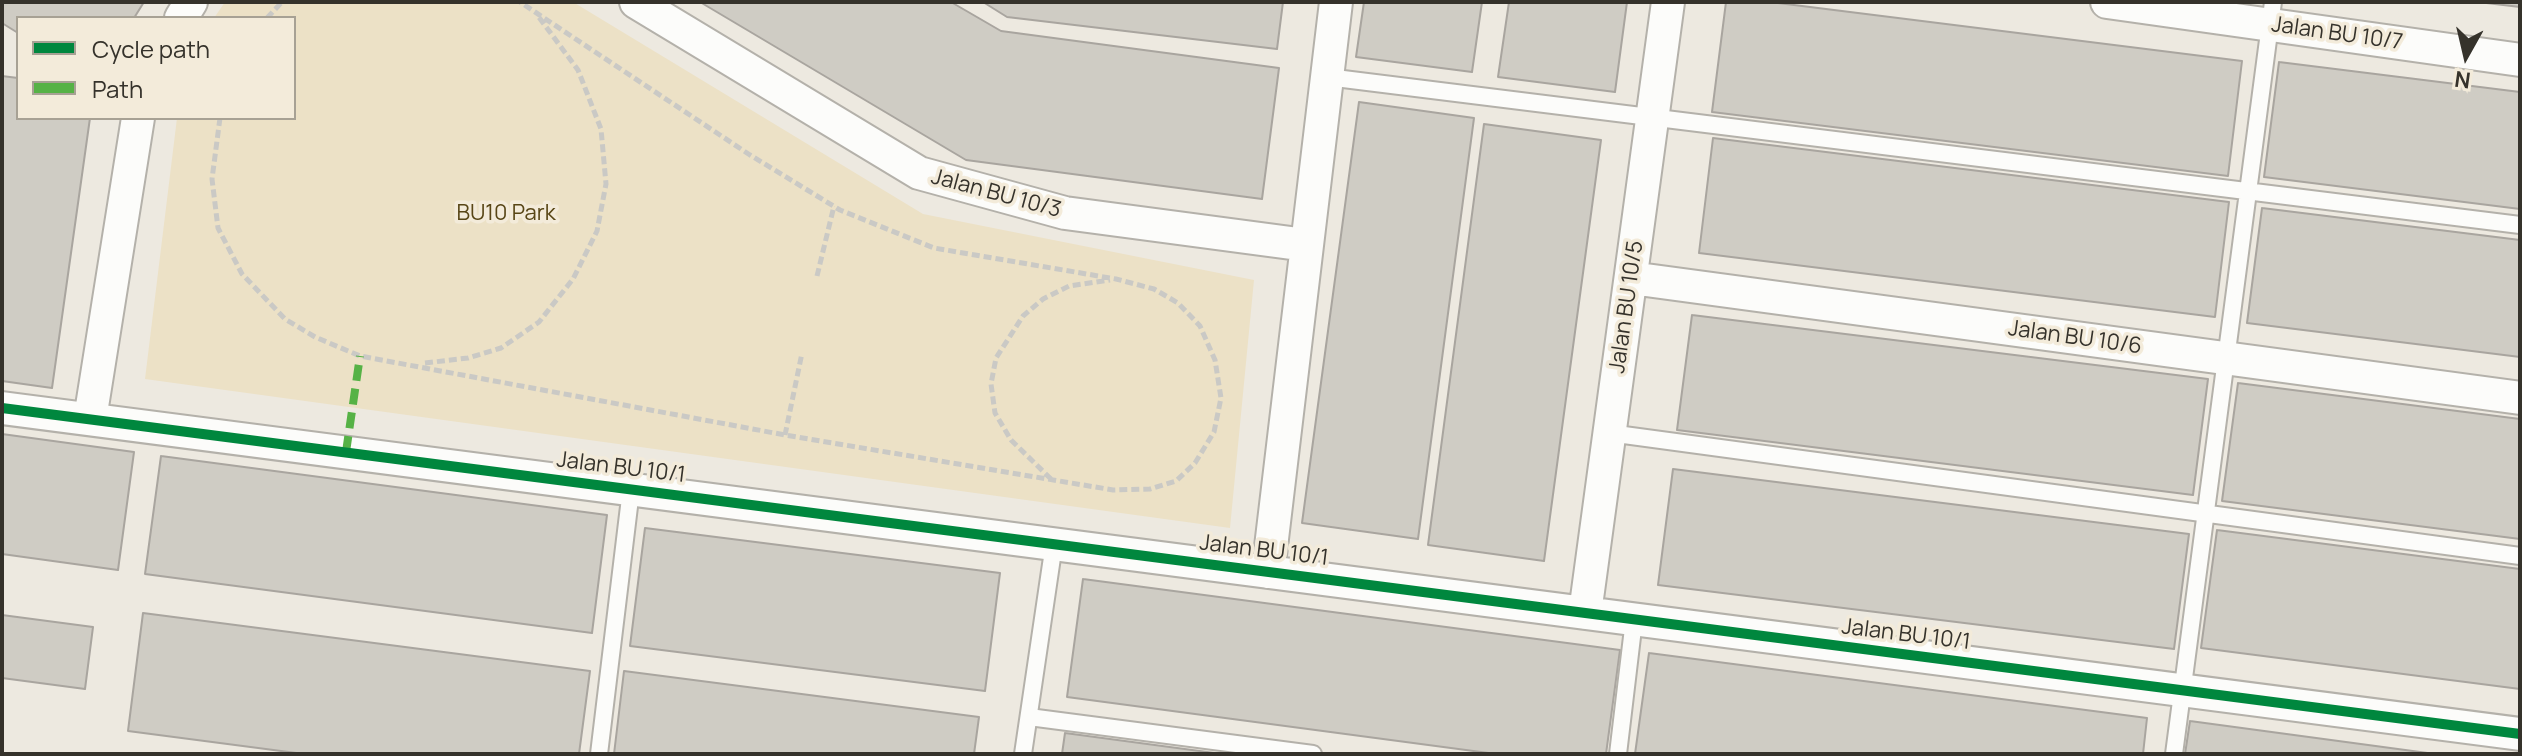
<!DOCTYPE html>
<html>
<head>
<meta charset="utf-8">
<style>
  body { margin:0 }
  #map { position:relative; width:2522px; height:756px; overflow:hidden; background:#ede9e0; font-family:Manrope,sans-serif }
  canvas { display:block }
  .frame { position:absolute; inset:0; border:4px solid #35322b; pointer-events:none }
  .legend { position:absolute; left:16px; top:16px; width:280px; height:104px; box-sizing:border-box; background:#f3ebda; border:2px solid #a7a194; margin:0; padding:10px 14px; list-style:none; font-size:24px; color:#35322b }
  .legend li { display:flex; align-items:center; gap:16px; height:40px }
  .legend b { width:40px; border:2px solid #a7a194 }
  .north { position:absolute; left:2426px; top:16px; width:80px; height:80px; -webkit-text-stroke:6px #f3ebda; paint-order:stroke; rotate:188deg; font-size:22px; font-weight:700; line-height:32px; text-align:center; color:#35322b }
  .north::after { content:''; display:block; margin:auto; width:28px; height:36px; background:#35322b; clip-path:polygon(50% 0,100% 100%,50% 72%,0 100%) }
</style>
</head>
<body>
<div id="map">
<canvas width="2522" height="756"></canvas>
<div class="frame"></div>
<ul class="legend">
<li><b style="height:10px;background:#00873e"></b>Cycle path</li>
<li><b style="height:10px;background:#56b246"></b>Path</li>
</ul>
<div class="north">N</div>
</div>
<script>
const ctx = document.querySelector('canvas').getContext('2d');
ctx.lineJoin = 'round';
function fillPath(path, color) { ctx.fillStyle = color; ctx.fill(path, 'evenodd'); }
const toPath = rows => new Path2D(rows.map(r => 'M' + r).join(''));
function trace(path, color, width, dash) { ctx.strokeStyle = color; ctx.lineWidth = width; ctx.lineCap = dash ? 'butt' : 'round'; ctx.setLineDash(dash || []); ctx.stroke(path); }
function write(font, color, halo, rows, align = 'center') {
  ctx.font = font + ' Manrope,sans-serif'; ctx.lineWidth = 7; ctx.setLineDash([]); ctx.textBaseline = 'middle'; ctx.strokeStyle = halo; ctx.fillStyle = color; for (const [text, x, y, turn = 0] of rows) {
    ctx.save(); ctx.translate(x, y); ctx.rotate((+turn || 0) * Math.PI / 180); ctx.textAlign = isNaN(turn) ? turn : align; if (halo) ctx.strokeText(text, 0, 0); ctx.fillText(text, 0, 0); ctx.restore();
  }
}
fillPath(toPath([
  [225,2,573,2,923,214,1254,280,1230,528,145,379,177,118,294,118,294,18,214,18]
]), '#ece1c6');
const building = toPath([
  [2,2,144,2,134,18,18,18,18,33,2,23,2,2],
  [700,2,951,2,1001,31,1279,68,1262,199,966,160,700,2],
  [983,2,1283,2,1277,49,1007,17,983,2],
  [1364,2,1482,2,1472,72,1356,57,1364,2],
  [1509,2,1627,2,1615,92,1498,77,1509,2],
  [1726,2,1770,2,2242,61,2228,176,1712,112,1726,2],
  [2478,2,2520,2,2520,7,2478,2],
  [2279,62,2520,92,2520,209,2264,177,2279,62],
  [2,76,18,78,18,118,90,118,52,388,2,381,2,76],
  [1359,102,1474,118,1418,539,1302,523,1359,102],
  [1484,124,1601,140,1544,561,1428,545,1484,124],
  [1713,138,2229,202,2215,317,1699,253,1713,138],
  [2262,208,2520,240,2520,357,2247,323,2262,208],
  [1692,315,2208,379,2193,495,1677,430,1692,315],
  [2238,383,2520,419,2520,539,2222,501,2238,383],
  [2,434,134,452,118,570,2,554,2,434],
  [161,456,607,515,592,633,145,574,161,456],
  [1673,469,2189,534,2174,649,1658,585,1673,469],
  [645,528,1000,573,985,691,630,646,645,528],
  [2217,530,2520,569,2520,689,2201,648,2217,530],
  [1083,579,1620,650,1606,754,1496,754,1067,697,1083,579],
  [143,613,590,671,579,754,304,754,128,731,143,613],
  [2,615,93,627,85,689,2,678,2,615],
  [1649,653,2147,718,2143,754,1635,754,1649,653],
  [624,671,979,717,974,754,614,754,624,671],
  [2190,721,2435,754,2185,754,2190,721],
  [1065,733,1222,754,1062,754,1065,733]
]);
fillPath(building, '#cfccc4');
trace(building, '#a9a59f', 2);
const lane = toPath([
  [1327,77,2520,225],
  [1609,433,2520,556],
  [1029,717,1313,754],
  [599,754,631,490],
  [1023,754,1054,544],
  [1618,754,1634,620],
  [2174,754,2273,2]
]);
const street = toPath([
  [636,2,919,173,1065,213,1306,245],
  [2107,2,2520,60],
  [181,18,191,2],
  [1631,278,2520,398],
  [2,408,2520,734],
  [90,419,138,118],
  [1268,572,1336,2],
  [1585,613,1668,2]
]);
trace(lane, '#b4b1aa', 20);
trace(street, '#b4b1aa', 36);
trace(toPath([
  [267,18,282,2],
  [220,118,212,179,218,228,242,274,285,319,315,337,360,356,785,435,1113,490,1150,489,1176,481,1195,463,1214,432,1221,398,1215,360,1200,326,1178,303,1154,289,1116,279,934,248,840,210,750,155,520,2],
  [817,276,834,206],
  [425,363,468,358,501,348,539,322,573,279,597,231,606,184,601,129,578,70,538,16],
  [785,435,802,353],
  [1051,479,1011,440,995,413,991,384,996,358,1023,316,1043,299,1069,286,1110,280]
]), '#cac9c5', 5, [8, 4]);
trace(lane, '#fcfcfa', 16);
trace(street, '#fcfcfa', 32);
trace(toPath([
  [346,452,360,356]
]), '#56b246', 8, [16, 8]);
trace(toPath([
  [2,408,2520,734]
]), '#00873e', 10);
write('22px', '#35322b', '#f3ebda', [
  ["Jalan BU 10/7",2337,34,8],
  ["Jalan BU 10/3",996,194,15],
  ["Jalan BU 10/5",1627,307,-82],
  ["Jalan BU 10/6",2075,338,8],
  ["Jalan BU 10/1",621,468,7],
  ["Jalan BU 10/1",1264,551,7],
  ["Jalan BU 10/1",1906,635,7]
]);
write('22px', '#584616', '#f3ebda', [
  ["BU10 Park",506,214]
]);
</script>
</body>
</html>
